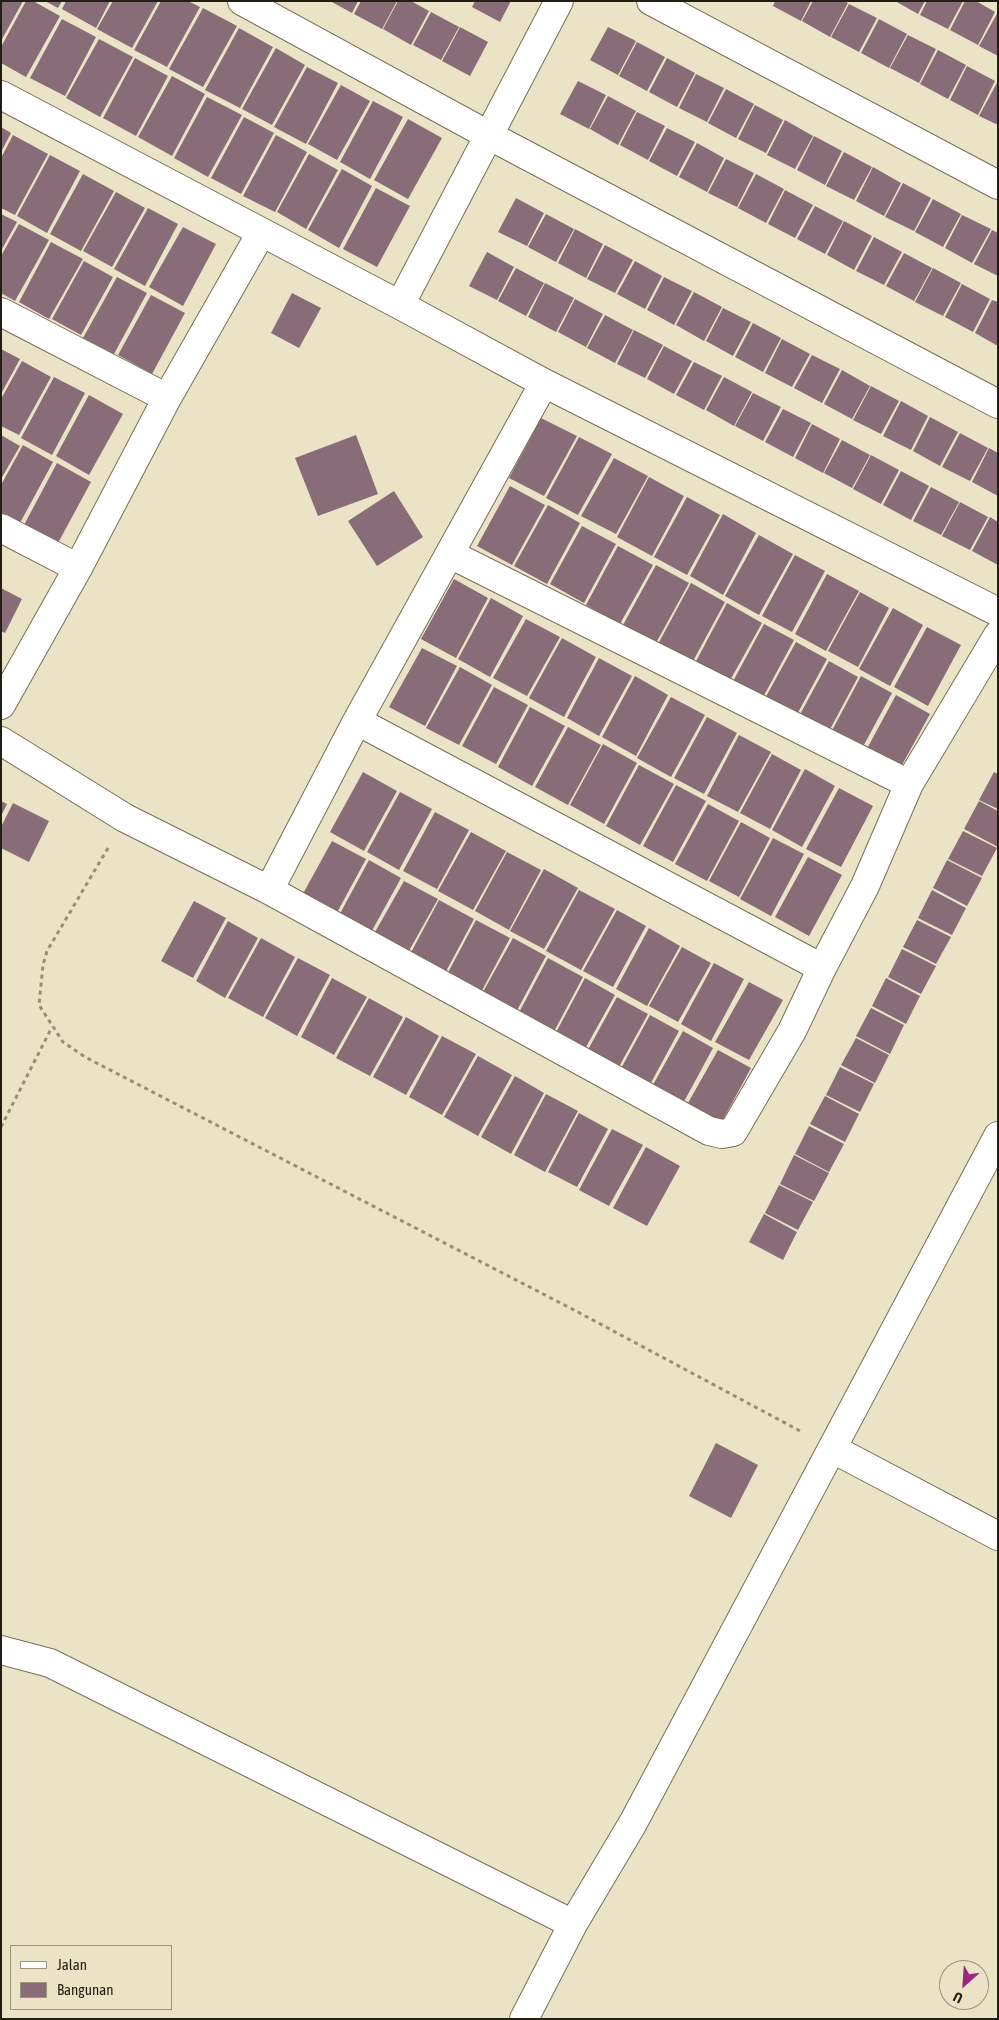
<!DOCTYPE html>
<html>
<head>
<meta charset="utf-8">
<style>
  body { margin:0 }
  #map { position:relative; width:999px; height:2020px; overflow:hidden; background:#ebe3c6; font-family:"Asap Condensed",sans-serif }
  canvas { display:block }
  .frame { position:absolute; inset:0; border:2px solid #211e13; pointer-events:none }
  .legend { position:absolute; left:10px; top:1945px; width:162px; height:65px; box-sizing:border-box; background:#ebe3c6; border:1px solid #9a947e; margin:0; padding:6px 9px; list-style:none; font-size:15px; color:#211e13 }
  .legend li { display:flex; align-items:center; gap:10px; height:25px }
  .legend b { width:25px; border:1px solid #9a947e }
  .north { position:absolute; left:939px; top:1960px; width:50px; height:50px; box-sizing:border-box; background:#ebe3c6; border:1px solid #9a947e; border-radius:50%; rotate:206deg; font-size:14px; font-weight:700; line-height:20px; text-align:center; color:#211e13 }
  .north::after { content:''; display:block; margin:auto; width:18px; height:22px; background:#9e267e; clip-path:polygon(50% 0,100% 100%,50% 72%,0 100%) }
</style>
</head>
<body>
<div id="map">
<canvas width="999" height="2020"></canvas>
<div class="frame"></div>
<ul class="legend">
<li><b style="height:6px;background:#fff"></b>Jalan</li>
<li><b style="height:14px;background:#886c78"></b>Bangunan</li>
</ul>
<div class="north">U</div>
</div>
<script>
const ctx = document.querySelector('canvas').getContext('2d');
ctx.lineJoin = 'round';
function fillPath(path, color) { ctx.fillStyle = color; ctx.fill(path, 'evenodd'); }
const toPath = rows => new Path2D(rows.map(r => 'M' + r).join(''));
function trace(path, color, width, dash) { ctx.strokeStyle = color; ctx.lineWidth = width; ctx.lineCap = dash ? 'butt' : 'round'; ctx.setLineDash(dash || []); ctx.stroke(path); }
fillPath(toPath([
  [1,1,23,1,1,41],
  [26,1,33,1,60,16,26,77,1,63,1,47],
  [45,1,62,1,58,8],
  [66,1,110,1,96,28,62,9],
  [113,1,158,1,132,48,97,29],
  [161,1,188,1,200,7,167,67,134,50],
  [330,1,358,1,352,13],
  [361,1,397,1,382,29,354,14],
  [398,1,411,1,429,11,411,45,383,29],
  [475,1,511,1,500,22,472,7],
  [775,1,811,1,801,21,773,6],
  [813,1,844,1,848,3,830,37,802,21],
  [895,1,925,1,918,14],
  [927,1,963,1,948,29,920,15],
  [965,1,976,1,995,12,978,45,950,30],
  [849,4,877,18,859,52,831,37],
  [203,8,237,26,203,87,169,69],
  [431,12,459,27,441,60,413,45],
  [998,12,998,56,979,46],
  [62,19,96,37,65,96,30,78],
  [879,19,907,34,889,68,861,53],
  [460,27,488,42,470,76,442,61],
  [608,27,636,41,618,75,590,60],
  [239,28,273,47,240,108,205,90],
  [908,35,936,49,919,83,890,68],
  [99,39,133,57,100,117,66,98],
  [637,42,665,57,647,91,619,76],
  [276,48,305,65,272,125,242,109],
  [938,50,966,65,948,99,920,84],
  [135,58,168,76,136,136,103,118],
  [667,58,695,73,677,107,649,92],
  [967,66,995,81,978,115,950,100],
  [307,67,338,83,306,144,274,127],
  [696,74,724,88,707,122,679,108],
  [172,76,205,94,172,156,138,137],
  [578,81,606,95,589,129,560,114],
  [998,81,998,125,979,116],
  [341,85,370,101,337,160,308,144],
  [726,89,754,104,736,138,708,123],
  [608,96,636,111,618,145,590,129],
  [207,97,242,115,208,177,174,158],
  [373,101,403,117,370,179,340,162],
  [755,105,783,120,766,153,738,139],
  [637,112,665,126,648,160,620,145],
  [244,117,274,133,241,194,211,178],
  [408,119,442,138,408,199,374,180],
  [785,120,813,136,795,169,767,155],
  [1,127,11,133,1,152],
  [667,128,695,142,677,176,649,161],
  [13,135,48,154,15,215,1,208,1,158],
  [276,135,307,152,275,212,243,196],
  [814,136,842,151,825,185,797,170],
  [697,143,724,158,707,192,679,177],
  [844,152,872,167,854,200,826,186],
  [309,154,338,170,306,229,277,212],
  [50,155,80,171,47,233,17,216],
  [726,159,754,173,737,207,708,193],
  [873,167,901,183,884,216,856,201],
  [342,169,372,186,339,248,308,230],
  [83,174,114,191,81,251,50,234],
  [756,174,784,189,766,223,738,208],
  [903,183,931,198,914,231,885,217],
  [376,188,410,206,377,267,343,249],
  [785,190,813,205,795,238,768,224],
  [116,192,145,208,112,267,83,251],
  [516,198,544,213,527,246,498,232],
  [933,199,961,214,943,247,915,232],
  [815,206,843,221,825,254,797,239],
  [148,208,178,224,145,286,114,269],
  [1,214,17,222,1,251],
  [546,214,574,229,556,262,528,247],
  [962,215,991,229,972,263,945,248],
  [844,221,872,236,854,270,827,255],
  [19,224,49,240,15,301,1,293,1,256],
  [183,227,216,244,183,306,149,287],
  [575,229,603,244,586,278,558,263],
  [992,230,998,233,998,276,974,264],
  [874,237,902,252,884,285,856,271],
  [51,242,83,259,49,319,19,302],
  [605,245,633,260,615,293,587,279],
  [487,252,514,267,497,300,469,286],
  [904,253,932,268,914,301,886,286],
  [84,261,113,277,81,335,52,319],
  [635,261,662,276,645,309,617,294],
  [516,268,544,283,526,316,498,301],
  [933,268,961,283,943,316,915,302],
  [117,277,147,293,114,354,83,338],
  [664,277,692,291,674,325,647,310],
  [545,283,574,298,556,332,528,317],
  [962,284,990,299,973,332,945,317],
  [694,292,722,307,704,341,676,325],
  [292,293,321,308,299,348,271,333],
  [151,295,185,313,152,374,118,355],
  [575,299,603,314,586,347,558,332],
  [992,300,998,302,998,346,975,333],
  [723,308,751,322,733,356,706,341],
  [605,315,633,330,615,363,587,348],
  [753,323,781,338,763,372,735,357],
  [634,330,663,345,645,378,617,364],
  [782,339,810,354,792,387,765,373],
  [664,346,692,361,674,394,647,379],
  [1,349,20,359,1,394],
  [812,355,840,369,822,403,794,388],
  [22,361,51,377,19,435,1,426,1,399],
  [694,362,722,376,704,410,676,395],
  [842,370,870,386,852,419,824,404],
  [54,377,85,393,52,455,21,438],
  [724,377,752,392,734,426,706,410],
  [871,386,899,401,881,434,853,420],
  [753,393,781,407,763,441,735,426],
  [89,395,123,414,89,475,56,456],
  [901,401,928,416,911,450,883,436],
  [783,409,811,423,793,457,765,442],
  [930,417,958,432,940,466,913,451],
  [541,418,577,436,544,496,509,478],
  [812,424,840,439,823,473,795,458],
  [960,433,988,448,970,481,942,467],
  [1,435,20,446,1,479],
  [356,435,378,494,318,516,295,458],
  [579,437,612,454,578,515,546,498],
  [842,440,870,455,852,488,824,473],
  [23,445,53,462,20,523,1,513,1,485],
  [989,448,998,453,998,496,972,482],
  [871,455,899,470,881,504,853,489],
  [614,458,648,476,616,534,581,516],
  [57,463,91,482,58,543,24,525],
  [901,471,929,486,911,520,883,505],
  [649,477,684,496,652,556,617,537],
  [510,486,545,505,512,565,477,546],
  [931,487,959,502,941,535,913,521],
  [394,491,423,537,377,566,348,521],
  [687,497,720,515,687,575,654,557],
  [960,502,988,517,970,550,942,536],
  [548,505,580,523,547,584,514,566],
  [723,514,756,533,723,595,690,576],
  [990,517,998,522,998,565,972,551],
  [582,526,616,544,584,603,550,584],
  [759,535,793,554,759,615,725,596],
  [618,546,653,565,620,624,586,605],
  [795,555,825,571,792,632,762,616],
  [656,565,689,583,656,643,623,625],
  [827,574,859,591,826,651,795,634],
  [454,579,488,598,456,658,421,639],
  [691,583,725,602,692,663,658,644],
  [1,588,22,599,5,633,1,631],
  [860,592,889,608,858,667,828,651],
  [491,598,523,616,490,677,458,659],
  [727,603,762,623,728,684,694,665],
  [893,608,923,625,890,686,859,669],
  [526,619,560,637,527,696,493,678],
  [764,624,794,640,761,701,731,685],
  [927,627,961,645,928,706,894,687],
  [562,638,596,657,564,717,529,698],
  [796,642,827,659,794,720,763,702],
  [422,648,457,666,425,726,389,707],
  [599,658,632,676,599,736,567,718],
  [829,661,858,677,827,735,797,720],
  [460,667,492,685,459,745,426,728],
  [635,676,668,695,636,756,602,737],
  [861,676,892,693,859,754,828,738],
  [494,687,528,705,496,764,462,746],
  [896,695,930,714,897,774,863,756],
  [671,697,705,715,671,777,637,758],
  [530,707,565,726,532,786,498,767],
  [707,717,737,733,704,794,674,778],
  [568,727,601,745,568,805,535,787],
  [739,735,771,752,738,812,707,796],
  [603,744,637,763,604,824,570,805],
  [772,754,801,770,770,829,740,813],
  [639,765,674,784,640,845,606,826],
  [805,769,835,786,802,847,772,830],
  [363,772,397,791,364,851,330,832],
  [994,772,998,774,998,809,979,800],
  [676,785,706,801,673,862,643,846],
  [839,788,873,806,841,867,806,849],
  [400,792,432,809,399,870,367,852],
  [1,801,7,804,1,816],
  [979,801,998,811,998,847,964,829],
  [13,803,49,821,29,862,1,848,1,827],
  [708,804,739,821,707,881,675,864],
  [435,812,469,830,437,889,403,871],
  [741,822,770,838,739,897,709,881],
  [963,831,997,848,982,876,948,859],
  [471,832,506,851,473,910,438,891],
  [773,838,804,854,771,916,740,899],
  [332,841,366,859,333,920,299,901],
  [507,852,541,870,509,930,475,911],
  [808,857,842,875,809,936,775,917],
  [369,860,401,878,368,938,336,921],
  [947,860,982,878,967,906,933,888],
  [544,869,578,888,544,949,510,931],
  [404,881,438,899,405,958,371,939],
  [579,890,615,909,581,970,546,951],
  [932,890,966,908,952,935,918,918],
  [439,900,474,919,442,979,407,960],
  [194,901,226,918,193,978,161,961],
  [617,910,646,926,613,987,583,971],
  [476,920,510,938,478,998,444,980],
  [917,920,951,937,936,964,903,947],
  [228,921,258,938,225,998,196,981],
  [649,928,680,946,647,1006,616,989],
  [261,938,295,957,263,1017,228,998],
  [513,938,546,956,513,1018,479,999],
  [682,947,711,963,678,1022,649,1006],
  [902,949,936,966,921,994,888,977],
  [298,958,330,975,297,1036,265,1018],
  [548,958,583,977,550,1039,515,1020],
  [714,963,744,979,711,1041,681,1024],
  [332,978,367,997,334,1055,301,1037],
  [585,978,615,995,581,1056,552,1040],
  [886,978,920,996,906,1024,872,1006],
  [749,982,783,1000,749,1060,715,1042],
  [617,997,648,1014,615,1074,584,1057],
  [369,998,403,1017,370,1076,336,1058],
  [871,1008,904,1025,890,1054,856,1036],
  [650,1015,679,1031,647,1090,618,1074],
  [406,1017,439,1036,406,1095,373,1077],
  [683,1031,713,1048,680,1109,649,1092],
  [442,1036,476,1054,442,1115,409,1097],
  [856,1038,889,1055,875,1083,841,1065],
  [718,1050,751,1068,718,1129,684,1110],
  [478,1056,512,1075,478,1136,444,1117],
  [840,1067,874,1084,860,1112,826,1095],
  [515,1076,544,1093,511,1154,481,1137],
  [546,1094,578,1111,545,1172,514,1155],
  [825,1096,859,1114,845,1142,810,1124],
  [579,1113,608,1129,577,1187,548,1172],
  [809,1126,844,1144,829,1172,795,1154],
  [612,1129,643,1145,609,1206,579,1190],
  [646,1147,680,1166,647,1226,613,1208],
  [794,1155,829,1173,814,1201,780,1184],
  [779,1185,813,1202,798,1230,765,1213],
  [764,1214,797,1232,783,1260,749,1242],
  [716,1443,758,1465,731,1518,689,1496]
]), '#886c78');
const minor = toPath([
  [242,1,490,136,998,404],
  [651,1,998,185],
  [1,95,400,305,544,383,998,612],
  [400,305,559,1],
  [1,312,167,398],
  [1,528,78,568],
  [450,554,909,784],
  [1,705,78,568,167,398,261,233],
  [357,721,822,968],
  [1,741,125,818,269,890,709,1131,722,1134,733,1132,792,1031,822,968,865,886,909,784,998,635],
  [269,890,357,721,544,383],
  [833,1449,998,1536],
  [1,1650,50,1663,573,1924],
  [524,2019,573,1924,633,1823,998,1136]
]);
trace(minor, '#777056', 30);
trace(toPath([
  [108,848,47,951,43,965,39,1005,63,1042,85,1057,576,1311,802,1432],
  [1,1127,52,1027]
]), '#958f7a', 3, [4, 4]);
trace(minor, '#fff', 28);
</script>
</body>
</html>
